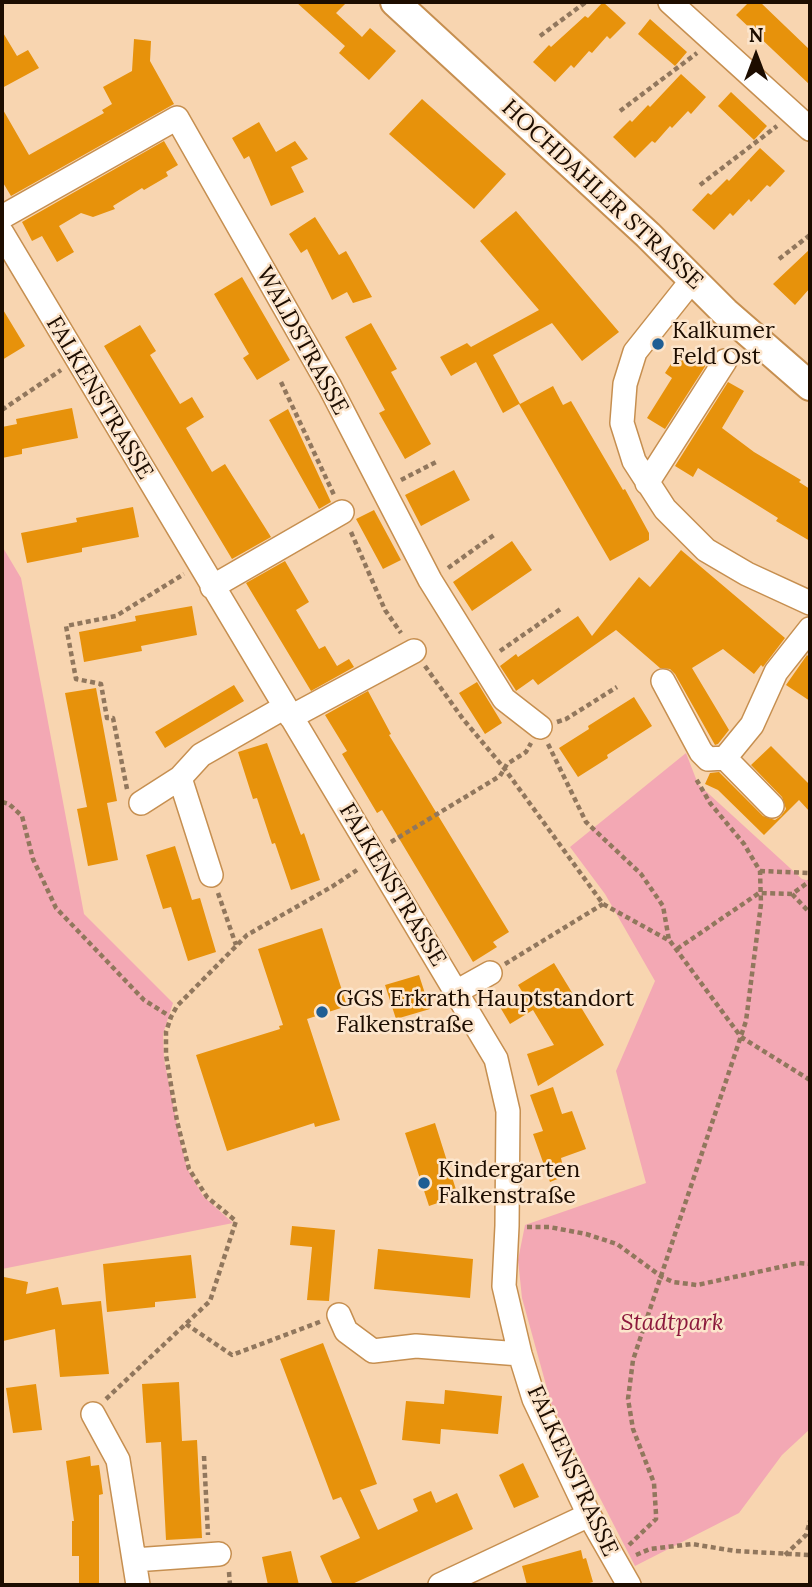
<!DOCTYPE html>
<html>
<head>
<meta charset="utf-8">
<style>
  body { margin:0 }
  #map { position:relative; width:812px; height:1587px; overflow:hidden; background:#f8d5b0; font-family:Lora,serif }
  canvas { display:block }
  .frame { position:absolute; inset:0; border:4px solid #1d0d00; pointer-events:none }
  .north { position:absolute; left:721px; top:21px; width:70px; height:70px; -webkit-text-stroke:5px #fce5cc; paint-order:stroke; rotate:0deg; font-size:19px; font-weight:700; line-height:28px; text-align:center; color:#1d0d00 }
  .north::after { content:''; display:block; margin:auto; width:24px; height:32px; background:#1d0d00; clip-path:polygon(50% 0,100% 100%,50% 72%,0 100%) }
</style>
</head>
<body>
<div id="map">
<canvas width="812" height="1587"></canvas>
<div class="frame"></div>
<div class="north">N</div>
</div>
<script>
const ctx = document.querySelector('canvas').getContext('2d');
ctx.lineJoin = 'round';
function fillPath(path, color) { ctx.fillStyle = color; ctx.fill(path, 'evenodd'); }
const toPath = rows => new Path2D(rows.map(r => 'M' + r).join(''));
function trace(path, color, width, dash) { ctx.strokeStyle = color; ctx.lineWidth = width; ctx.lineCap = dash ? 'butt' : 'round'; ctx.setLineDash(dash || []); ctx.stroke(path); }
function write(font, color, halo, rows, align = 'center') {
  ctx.font = font + ' Lora,serif'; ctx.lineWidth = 5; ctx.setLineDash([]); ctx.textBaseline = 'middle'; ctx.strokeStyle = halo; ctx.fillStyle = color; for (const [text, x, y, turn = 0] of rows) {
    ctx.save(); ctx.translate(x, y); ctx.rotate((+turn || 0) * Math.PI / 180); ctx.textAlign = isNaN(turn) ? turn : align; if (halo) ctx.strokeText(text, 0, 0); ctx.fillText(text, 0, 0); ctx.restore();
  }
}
fillPath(toPath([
  [2,546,21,578,84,914,173,1003,163,1034,164,1059,182,1149,188,1170,203,1196,233,1223,2,1269],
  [686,753,698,784,802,879,810,881,810,1429,782,1455,739,1513,635,1566,551,1403,522,1298,518,1260,525,1225,646,1183,616,1071,655,981,605,894,570,847]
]), '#f3a8b4');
fillPath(toPath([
  [296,2,347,2,336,13,362,37,370,28,396,51,369,80,339,53,345,46],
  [603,2,626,23,610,39,607,36,592,53,589,51,574,68,571,65,555,82,533,62,549,45,551,47,585,16,588,18],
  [749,2,760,2,810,50,810,85,736,15],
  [650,19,687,52,675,66,638,34],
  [2,31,17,56,28,50,39,68,2,88],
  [134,39,151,41,150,61,174,104,11,196,2,181,2,108,29,155,104,113,102,110,112,104,103,87,132,71],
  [681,74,706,97,691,114,688,111,672,128,670,126,655,143,652,141,635,158,613,137,630,120,632,122,648,105,650,107],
  [731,92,767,126,754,140,718,106],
  [422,99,506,174,474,209,389,134],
  [259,122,276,152,295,141,308,159,291,167,304,192,271,206,249,156,244,159,232,138],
  [164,141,178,165,166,172,168,176,144,190,142,188,113,206,115,209,93,217,81,213,59,226,74,252,57,262,42,236,32,241,22,222],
  [760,148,785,171,770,187,767,185,751,202,749,199,733,216,730,213,714,230,692,210,708,193,711,195,727,179,729,181],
  [516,211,619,332,582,361,552,323,493,355,520,404,553,386,563,405,571,401,623,490,625,489,649,533,649,540,610,561,519,404,503,413,476,362,451,376,440,357,467,343,471,347,539,310,480,241],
  [315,217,339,255,346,251,372,297,353,303,347,292,332,300,307,249,301,253,289,234],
  [810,249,810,288,795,305,773,284],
  [242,277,290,360,257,380,243,358,249,354,214,294],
  [2,308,25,346,2,360],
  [371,323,397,369,391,372,431,444,405,459,379,413,385,410,345,337],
  [140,325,156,351,150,355,180,404,192,397,204,417,186,428,212,472,225,464,271,537,232,559,104,346],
  [683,351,706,365,665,429,647,418,672,378,665,373,676,356,679,358],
  [728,382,744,391,722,428,754,452,801,480,799,482,810,489,810,541,776,521,778,518,698,468,693,477,675,466],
  [72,408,78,438,22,449,22,454,2,458,2,427,17,424,16,419],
  [288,409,331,502,319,509,269,420],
  [454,470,470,500,421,526,405,495],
  [133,507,139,537,82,548,82,552,27,563,21,533,77,522,76,518],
  [374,510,401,560,383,569,356,519],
  [512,541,532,570,472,611,453,582],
  [681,550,785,638,763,667,761,665,754,674,723,649,692,668,729,730,718,744,715,745,675,674,670,669,660,668,616,630,538,685,533,679,516,691,515,689,500,666,516,654,518,657,578,616,592,636,639,577,650,587],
  [285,561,309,602,296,610,319,649,325,646,337,666,349,659,354,667,311,691,246,583],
  [192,606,197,635,141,646,142,651,84,662,79,632,136,621,135,616],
  [807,655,810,658,810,701,786,685],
  [477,682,502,723,485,734,459,693],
  [234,685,244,701,165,748,155,732],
  [96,688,117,801,107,803,118,860,88,866,77,809,87,807,65,693],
  [368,691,391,734,389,735,509,932,493,942,497,947,473,962,382,810,377,813,342,754,347,751,325,715],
  [634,697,652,726,607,755,608,758,578,777,559,748,589,729,588,726],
  [267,743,301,835,304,833,320,880,291,890,275,843,272,844,257,798,253,799,238,752],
  [771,746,810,785,810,812,799,800,764,835,718,790,705,784,710,773,719,772,763,816,775,820,781,816,786,809,782,797,751,765],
  [175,846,192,900,200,898,216,952,188,961,171,907,163,909,146,855],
  [322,928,347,1006,307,1019,340,1120,315,1127,314,1123,227,1151,196,1055,280,1029,279,1026,283,1025,258,949],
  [554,963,604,1045,538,1086,527,1054,554,1045,533,1010,510,1024,500,1007,523,993,518,985],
  [419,975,430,1009,396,1019,385,985],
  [553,1087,562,1114,572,1111,586,1149,561,1158,565,1176,550,1182,533,1134,543,1131,530,1095],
  [435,1123,458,1196,429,1206,405,1133],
  [292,1226,335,1230,329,1301,307,1300,312,1247,290,1245],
  [378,1249,473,1259,470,1298,374,1289],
  [191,1255,196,1298,155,1302,155,1307,107,1312,103,1264],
  [4,1277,28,1282,26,1294,58,1287,62,1305,101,1301,109,1374,60,1377,55,1329,3,1341,2,1289],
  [323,1343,377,1484,360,1490,378,1530,418,1511,413,1499,431,1491,436,1503,457,1493,473,1529,350,1585,333,1585,320,1556,360,1538,341,1497,333,1500,280,1359],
  [179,1382,182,1441,197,1440,202,1538,166,1540,161,1442,146,1443,142,1384],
  [36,1384,42,1430,13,1433,6,1388],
  [445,1390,502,1396,498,1434,441,1429,440,1444,402,1440,406,1401,444,1404],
  [90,1456,91,1466,99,1465,103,1494,99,1495,99,1585,79,1585,79,1556,72,1556,72,1521,74,1521,66,1461],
  [523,1463,539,1497,514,1508,499,1475],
  [581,1550,583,1559,586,1558,593,1582,582,1585,527,1585,522,1566],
  [291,1551,299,1585,268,1585,262,1557]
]), '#e7920b');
const minor = toPath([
  [670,2,810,129],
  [2,217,177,118,330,387,430,580,504,699,540,727],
  [2,233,496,1059,508,1111,507,1226,504,1286,520,1354,534,1399,589,1515,629,1585],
  [693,279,635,352,625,384,622,423,634,461,665,509,706,550,747,574,810,603],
  [647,483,725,361],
  [212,587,342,512],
  [663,681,701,752,708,759,725,758,752,725,776,672,810,629],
  [291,717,414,651],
  [725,758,772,806],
  [180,778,211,875],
  [141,803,180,778,201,755,285,707],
  [456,992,490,973],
  [339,1315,346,1331,373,1351,416,1346,520,1354],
  [93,1414,118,1460,138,1585],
  [134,1560,219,1554],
  [440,1585,589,1515]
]);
const major = toPath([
  [395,2,648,235,725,312,810,386]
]);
trace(minor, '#c68f50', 26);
trace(major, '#c68f50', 32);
trace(toPath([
  [540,36,586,2],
  [620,111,697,53],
  [700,185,777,126],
  [779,259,810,235],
  [281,382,334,495],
  [2,410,61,370],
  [401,480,438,461],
  [351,532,385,610,401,633],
  [448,568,494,535],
  [500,651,562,608],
  [425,666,463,719,504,768,603,904,670,941,741,1037,810,1080],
  [557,722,566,719,617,687],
  [548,744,586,822,641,874,663,906,669,940],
  [127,789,113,718,107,718,101,684,76,679,66,626,116,616,184,574],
  [2,802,9,804,22,816,33,859,56,908,144,1000,171,1017],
  [391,842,500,776,507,764,526,752,531,743],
  [760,871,810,873],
  [218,893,236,945],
  [792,894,810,913],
  [677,949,759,893,792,894,810,881],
  [505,964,603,904],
  [527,1227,549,1227,586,1234,617,1244,662,1277,673,1282,697,1285,799,1263,810,1264],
  [186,1324,232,1355,322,1321],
  [106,1399,210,1301,236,1221,207,1197,189,1169,177,1121,166,1055,166,1032,171,1017,177,1006,247,935,333,886,357,870],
  [204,1456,208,1535],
  [629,1545,656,1519,656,1514,654,1483,633,1429,628,1399,633,1360,746,1021,761,904,760,871,744,844,710,803,695,777],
  [636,1555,650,1549,692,1544,735,1551,810,1555],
  [785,1555,806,1535,810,1521],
  [229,1572,230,1585]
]), '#91775d', 4.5, [5, 3.5]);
trace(minor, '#fff', 23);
trace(major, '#fff', 28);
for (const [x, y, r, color] of [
  [658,344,7,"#1f5e94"],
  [322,1012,7,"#1f5e94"],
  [424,1183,7,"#1f5e94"]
]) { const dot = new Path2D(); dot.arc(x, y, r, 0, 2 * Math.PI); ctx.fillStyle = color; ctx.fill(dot); trace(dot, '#fce5cc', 2.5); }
write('23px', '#1d0d00', '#fce5cc', [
  ["HOCHDAHLER STRASSE",602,195,43],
  ["WALDSTRASSE",302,341,61],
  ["FALKENSTRASSE",99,398,59],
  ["FALKENSTRASSE",392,885,59],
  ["FALKENSTRASSE",572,1471,65]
]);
write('23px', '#1d0d00', '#fce5cc', [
  ["Kalkumer",672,331],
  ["Feld Ost",672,357],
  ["GGS Erkrath Hauptstandort",336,999],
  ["Falkenstraße",336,1025],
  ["Kindergarten",438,1170],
  ["Falkenstraße",438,1196]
], 'left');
write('italic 23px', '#8c193d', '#fce5cc', [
  ["Stadtpark",672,1323]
]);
</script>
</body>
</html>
